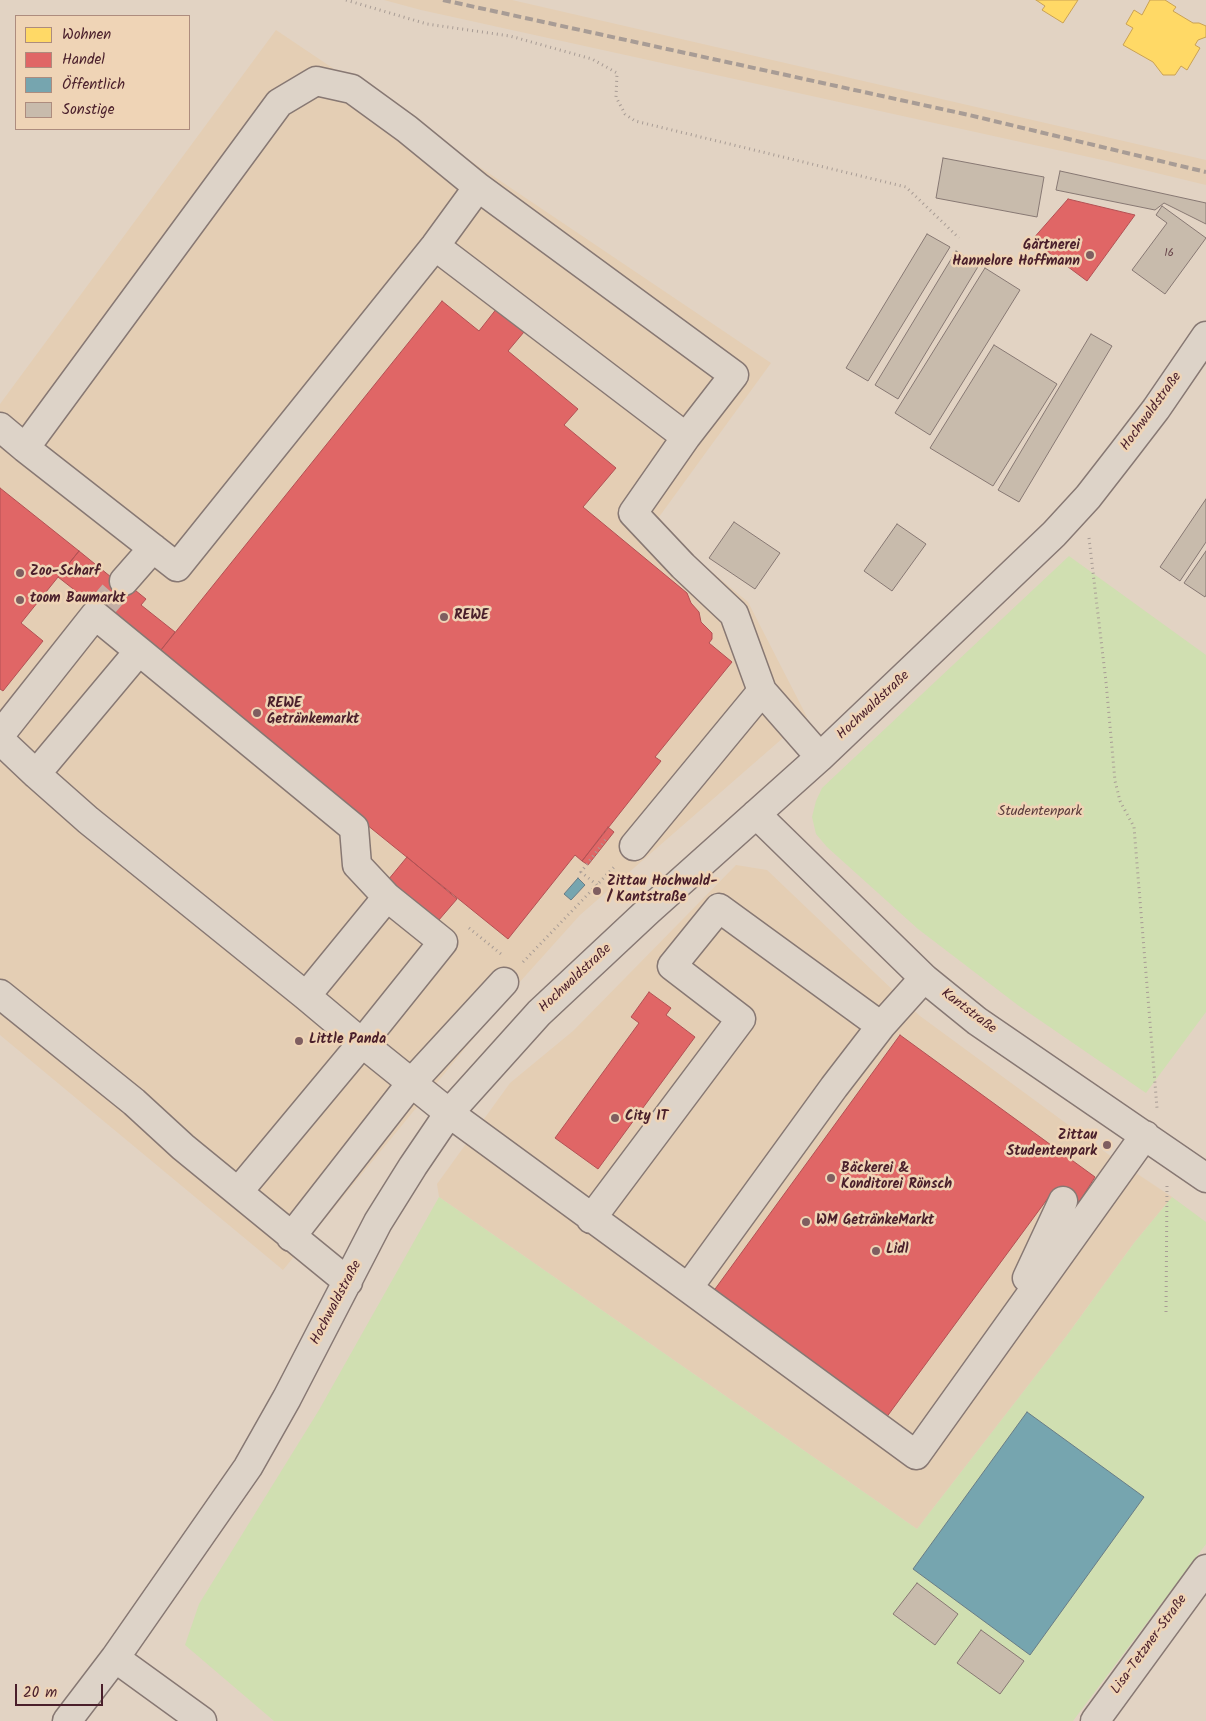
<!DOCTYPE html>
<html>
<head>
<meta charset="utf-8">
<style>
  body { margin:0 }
  #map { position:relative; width:1206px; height:1721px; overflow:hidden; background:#e2d3c3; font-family:Kalam,sans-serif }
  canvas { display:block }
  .legend { position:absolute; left:15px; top:15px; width:175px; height:115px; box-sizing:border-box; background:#efd4b6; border:1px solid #ad8c7e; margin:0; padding:6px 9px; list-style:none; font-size:15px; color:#4a1f2b }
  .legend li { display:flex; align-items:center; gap:10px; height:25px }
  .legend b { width:25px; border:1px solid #ad8c7e }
  .scale { position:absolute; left:15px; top:1684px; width:88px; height:22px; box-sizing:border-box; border:2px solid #4a1f2b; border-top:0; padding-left:6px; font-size:15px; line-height:18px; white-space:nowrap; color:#4a1f2b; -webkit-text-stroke:4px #efd4b6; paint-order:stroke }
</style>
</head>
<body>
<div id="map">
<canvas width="1206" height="1721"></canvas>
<ul class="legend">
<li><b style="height:14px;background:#ffd966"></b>Wohnen</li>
<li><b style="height:14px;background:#e06666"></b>Handel</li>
<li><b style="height:14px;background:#76a5af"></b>Öffentlich</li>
<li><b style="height:14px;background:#c8bbac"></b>Sonstige</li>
</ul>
<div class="scale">20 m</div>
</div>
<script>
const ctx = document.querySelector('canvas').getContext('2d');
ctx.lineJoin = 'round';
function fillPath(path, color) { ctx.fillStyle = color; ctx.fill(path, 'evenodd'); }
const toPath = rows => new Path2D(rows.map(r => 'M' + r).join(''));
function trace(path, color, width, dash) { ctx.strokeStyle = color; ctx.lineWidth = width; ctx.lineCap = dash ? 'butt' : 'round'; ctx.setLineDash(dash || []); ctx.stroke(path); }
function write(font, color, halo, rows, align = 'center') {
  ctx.font = font + ' Kalam,sans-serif'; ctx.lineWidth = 5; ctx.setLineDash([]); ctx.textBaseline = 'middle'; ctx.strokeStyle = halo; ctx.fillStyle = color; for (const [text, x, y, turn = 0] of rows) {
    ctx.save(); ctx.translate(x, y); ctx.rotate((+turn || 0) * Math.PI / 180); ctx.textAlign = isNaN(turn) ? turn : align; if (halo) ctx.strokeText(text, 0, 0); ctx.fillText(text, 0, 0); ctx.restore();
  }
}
fillPath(toPath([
  [384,0,512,0,1206,160,1206,185,1107,161,421,10],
  [276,30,771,363,659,517,678,544,748,602,807,717,580,915,518,984,283,1270,0,1035,0,404],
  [736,865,767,870,920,1016,1112,1157,1172,1197,1134,1243,1068,1334,917,1529,439,1197,437,1184,510,1083,573,1031]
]), '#e4ceb4');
fillPath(toPath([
  [1069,556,1206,655,1206,1012,1146,1093,1019,1006,918,929,827,847,816,834,812,817,816,801,822,788],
  [439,1197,917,1529,1068,1334,1134,1243,1172,1197,1206,1222,1206,1544,1073,1721,274,1721,185,1645,199,1604,319,1410]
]), '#d0dfb1');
const homes = toPath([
  [1036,0,1078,0,1063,23,1042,10,1045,6,1036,0],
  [1150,0,1165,0,1176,7,1173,11,1193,23,1199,23,1206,26,1206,37,1198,40,1195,45,1200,48,1187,70,1181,66,1175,75,1163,75,1153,62,1123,45,1133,28,1126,24,1134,10,1142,15,1150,0]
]);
fillPath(homes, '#ffd966');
trace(homes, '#c9a154', 1);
const shops = toPath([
  [1068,199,1135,215,1087,281,1032,240,1068,199],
  [442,301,479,331,501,303,529,326,508,351,578,409,564,425,616,468,583,507,687,593,691,603,699,612,701,622,712,633,712,639,709,643,732,662,655,757,661,761,582,861,575,855,508,939,157,655,442,301],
  [0,488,79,551,21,623,43,641,3,691,0,689,0,488],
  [79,551,111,577,114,573,146,599,141,605,175,632,157,655,58,577,79,551],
  [608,827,614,832,588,865,582,861,608,827],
  [407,857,457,899,438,921,388,880,407,857],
  [649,992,671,1008,666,1015,695,1037,598,1169,555,1138,639,1023,631,1017,649,992],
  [900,1035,1095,1177,1076,1207,1051,1194,883,1422,710,1296,900,1035]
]);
fillPath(shops, '#e06666');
trace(shops, '#b35154', 1);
const public = toPath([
  [578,878,585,885,571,900,564,894,578,878],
  [1027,1412,1144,1497,1030,1655,913,1569,1027,1412]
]);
fillPath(public, '#76a5af');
trace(public, '#697d87', 1);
const building = toPath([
  [943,158,1044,177,1037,217,936,198,943,158],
  [1060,171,1206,203,1206,224,1164,203,1155,210,1056,190,1060,171],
  [1162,206,1206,238,1165,294,1132,270,1167,223,1156,215,1162,206],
  [927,234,950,247,868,381,846,368,927,234],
  [956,251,979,265,898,399,875,385,956,251],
  [985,268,1020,290,930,435,895,413,985,268],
  [1091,334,1112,346,1019,502,998,490,1091,334],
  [994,345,1057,384,993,486,930,448,994,345],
  [1206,499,1206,542,1180,581,1160,567,1206,499],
  [734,522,780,553,755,589,709,558,734,522],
  [897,524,926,544,892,591,864,571,897,524],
  [1206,551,1206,595,1205,597,1184,583,1206,551],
  [917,1583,958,1614,935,1645,893,1614,917,1583],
  [981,1630,1024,1661,1000,1694,957,1663,981,1630]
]);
fillPath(building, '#c8bbac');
trace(building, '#877873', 1);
trace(toPath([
  [95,615,124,581]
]), '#c4afa5', 28, [28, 14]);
const minor = toPath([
  [435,246,686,437,734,375,478,187],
  [0,427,25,448,177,567,435,246,478,187,407,129,352,89,316,81,279,103,25,448],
  [686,437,633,513,683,566,734,614,762,691,820,757],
  [124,581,153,548],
  [0,735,95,615,139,651],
  [0,740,36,774,88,820,306,996,362,1043,449,1113,688,1288,834,1087,881,1026,924,978],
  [36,774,139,651,354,828,357,865,387,897,306,996],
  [756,814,924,978,977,1021,1206,1178],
  [634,846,762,691],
  [0,994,134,1102,183,1147,348,1282],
  [238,1192,362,1043,443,942,387,897],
  [591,1219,741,1019,672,966,719,908,881,1026],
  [291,1237,412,1082,504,982],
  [1027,1278,1063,1201],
  [688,1288,916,1455,1145,1135],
  [115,1658,202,1721],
  [67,1721,115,1658,248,1467,287,1398,378,1222,413,1166,449,1113,539,1013,648,911,820,757,1054,534,1088,497,1123,452,1156,409,1206,336],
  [1095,1721,1206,1569]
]);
trace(minor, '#877873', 31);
trace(toPath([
  [346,0,427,24,510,36,592,59,617,73,616,97,625,114,635,121,906,187,959,238],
  [1089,538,1106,682,1115,781,1120,801,1134,827,1157,1108],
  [597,885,581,872,606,839],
  [469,928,501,954],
  [523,962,616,865],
  [1166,1312,1167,1185]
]), '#a89c95', 3, [1, 4]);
trace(minor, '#ddd3c8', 28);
trace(toPath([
  [443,0,969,115,1206,172]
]), '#a89c95', 4, [8, 4]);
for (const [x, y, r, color] of [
  [1090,255,5,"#7f5e60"],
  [20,573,5,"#7f5e60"],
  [20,600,5,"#7f5e60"],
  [444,617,5,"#7f5e60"],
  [257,713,5,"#7f5e60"],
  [597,891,5,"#7f5e60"],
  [299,1041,5,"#7f5e60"],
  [615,1118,5,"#7f5e60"],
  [1107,1145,5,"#7f5e60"],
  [831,1178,5,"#7f5e60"],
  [806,1222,5,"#7f5e60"],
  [876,1251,5,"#7f5e60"]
]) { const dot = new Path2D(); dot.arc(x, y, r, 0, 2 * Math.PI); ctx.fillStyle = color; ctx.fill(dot); trace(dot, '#efd4b6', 2); }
write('11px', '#6a474c', null, [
  ["16",1169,254]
]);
write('bold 14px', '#4a1f2b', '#efd4b6', [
  ["Gärtnerei",1080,247,"right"],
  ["Hannelore Hoffmann",1080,263,"right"],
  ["Zoo-Scharf",30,573],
  ["toom Baumarkt",30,600],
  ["REWE",454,617],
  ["REWE",267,705],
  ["Getränkemarkt",267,721],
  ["Zittau Hochwald-",607,883],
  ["/ Kantstraße",607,899],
  ["Little Panda",309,1041],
  ["City IT",625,1118],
  ["Zittau",1097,1137,"right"],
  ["Studentenpark",1097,1153,"right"],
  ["Bäckerei &",841,1170],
  ["Konditorei Rönsch",841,1186],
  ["WM GetränkeMarkt",816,1222],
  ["Lidl",886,1251]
], 'left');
write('14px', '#4a1f2b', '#efd4b6', [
  ["Hochwaldstraße",1152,412,-54],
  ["Hochwaldstraße",874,706,-43],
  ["Hochwaldstraße",576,979,-43],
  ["Kantstraße",968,1012,37],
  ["Hochwaldstraße",337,1303,-62],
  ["Lisa-Tetzner-Straße",1150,1645,-54]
]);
write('14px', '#5c3d3d', '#efd4b6', [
  ["Studentenpark",1040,813]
]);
</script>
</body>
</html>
